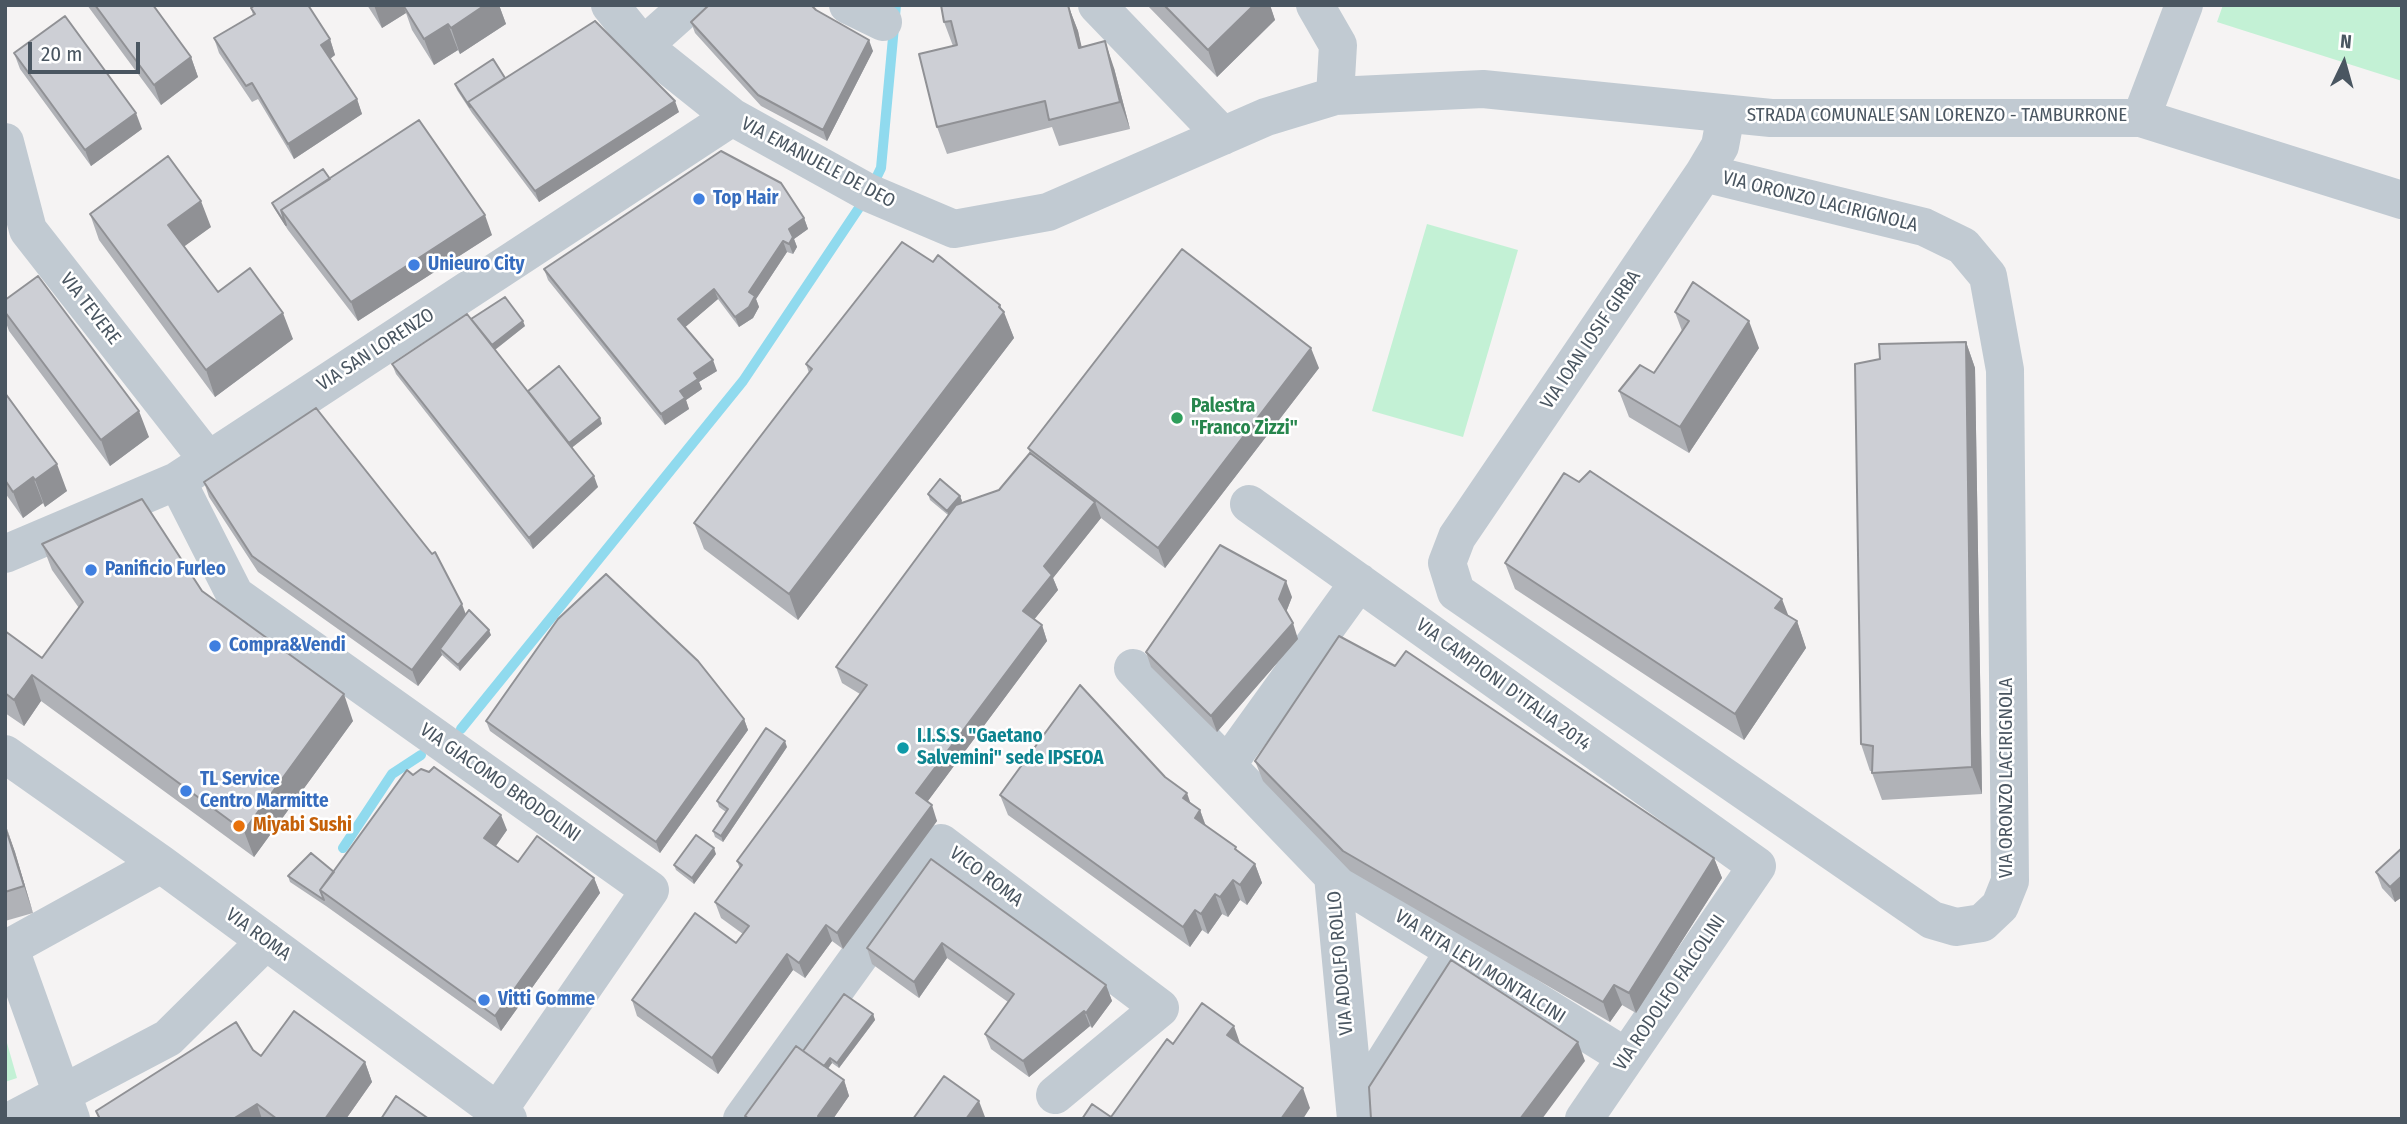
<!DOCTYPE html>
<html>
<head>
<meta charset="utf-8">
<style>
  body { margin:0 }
  #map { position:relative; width:2407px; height:1124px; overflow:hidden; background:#f5f3f3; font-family:"Fira Sans Condensed",sans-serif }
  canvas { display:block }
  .frame { position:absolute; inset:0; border:7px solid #4a5661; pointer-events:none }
  .north { position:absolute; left:2309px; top:28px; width:70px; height:70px; -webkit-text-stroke:5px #fff; paint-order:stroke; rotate:5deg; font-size:19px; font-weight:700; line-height:28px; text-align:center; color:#4a5661 }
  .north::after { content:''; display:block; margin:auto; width:24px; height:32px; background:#4a5661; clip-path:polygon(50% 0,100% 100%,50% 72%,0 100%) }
  .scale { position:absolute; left:28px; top:42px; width:112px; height:32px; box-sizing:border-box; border:4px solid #4a5661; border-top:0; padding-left:9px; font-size:21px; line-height:24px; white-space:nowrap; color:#4a5661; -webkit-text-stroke:5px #fff; paint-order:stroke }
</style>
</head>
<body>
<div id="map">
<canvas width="2407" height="1124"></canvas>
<div class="frame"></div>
<div class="north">N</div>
<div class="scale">20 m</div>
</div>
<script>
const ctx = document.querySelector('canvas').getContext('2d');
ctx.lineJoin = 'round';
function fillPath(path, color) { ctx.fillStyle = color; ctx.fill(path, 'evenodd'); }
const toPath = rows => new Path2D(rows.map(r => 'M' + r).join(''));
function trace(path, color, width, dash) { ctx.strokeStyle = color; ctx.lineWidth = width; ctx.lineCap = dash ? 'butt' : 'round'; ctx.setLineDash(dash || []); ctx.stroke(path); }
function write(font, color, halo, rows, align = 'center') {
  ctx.font = font + ' "Fira Sans Condensed",sans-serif'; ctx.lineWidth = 5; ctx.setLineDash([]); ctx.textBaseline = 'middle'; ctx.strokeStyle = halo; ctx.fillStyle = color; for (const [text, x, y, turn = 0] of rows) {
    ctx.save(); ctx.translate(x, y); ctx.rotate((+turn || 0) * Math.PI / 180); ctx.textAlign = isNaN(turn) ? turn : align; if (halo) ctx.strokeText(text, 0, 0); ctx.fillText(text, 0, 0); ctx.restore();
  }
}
fillPath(toPath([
  [2223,5,2402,5,2402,81,2217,22],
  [1427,224,1518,250,1463,437,1372,411],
  [5,1036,17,1078,5,1082]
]), '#c3f1d5');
trace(toPath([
  [461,729,743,381,869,193,881,168,896,5],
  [343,848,392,774,421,755]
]), '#90daee', 10);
trace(toPath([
  [610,5,643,46,732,117,869,193,954,229,1048,212,1266,117,1335,96,1483,89,1771,118,2141,118,2402,200],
  [848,5,883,22],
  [1097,5,1223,136],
  [1315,5,1338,45,1335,96],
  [643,46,689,5],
  [2141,118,2184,5],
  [5,142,28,230,208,460],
  [1704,173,1924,227,1963,246,1988,276,2005,370,2010,881,2000,906,1982,923,1956,927,1932,920,1456,592,1447,563,1457,537,1704,173,1720,146,1726,114],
  [177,481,235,595,650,890,498,1111],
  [1249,504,1757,866,1584,1119],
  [5,554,177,481,732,117],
  [1133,668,1333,876,1626,1057],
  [5,754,161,864,508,1119],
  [1227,765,1359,582],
  [1333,876,1356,1119],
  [10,949,71,1119],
  [5,950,161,864],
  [1355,1109,1454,951],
  [14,1119,168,1038,266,941],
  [742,1119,941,843,1160,1008,1055,1095]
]), '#c1cad2', 38);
fillPath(toPath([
  [87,5,153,5,191,57,198,77,161,105],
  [367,5,499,5,506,24,460,54,458,50,434,65,412,30,406,13,382,28],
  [1068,5,1078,31,1081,47,1114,68,1130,129,1059,146,1052,127,947,154,937,127,953,46,944,22],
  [1147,5,1270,5,1275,20,1217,77],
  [251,8,330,39,335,55,330,59,357,99,362,114,294,159,258,99,252,102,219,53,214,38,253,15],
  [816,10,873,51,827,141,761,106,695,33,691,22],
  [14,53,142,129,91,166,20,69],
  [505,78,679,112,539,202,472,113,457,90,455,84],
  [330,179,492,235,358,321,288,230,274,208,272,203],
  [90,214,211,227,184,246,218,292,293,339,215,397,99,240],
  [804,218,808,229,794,239,797,247,793,254,787,252,756,299,759,307,753,318,739,327,718,299,685,327,717,371,699,382,702,389,686,400,689,409,665,425,548,280,544,269],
  [5,300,149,437,110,466,9,331,5,320],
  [1002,309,1014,338,798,620,704,549,694,523,809,373,806,364],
  [1675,312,1759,348,1689,453,1629,417,1619,391,1654,373,1682,331],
  [471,319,525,326,495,350,528,391,600,418,602,424,572,447,598,487,533,549,396,374,392,364],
  [1966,342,1975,368,1982,794,1882,800,1872,773,1872,771,1870,771,1861,744],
  [1319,368,1165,568,1101,518,1053,578,1058,590,1034,619,1042,625,1047,641,927,802,937,821,843,949,832,941,805,978,793,970,718,1074,637,1016,632,1000,736,943,743,934,721,918,715,902,740,869,737,861,860,694,842,683,836,667,948,515,930,500,928,494,960,496,962,501,961,503,999,490,1030,453,1028,448],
  [5,393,67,491,45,507,43,503,23,518,5,493],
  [204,482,466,614,491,635,460,671,442,655,418,686,258,572,209,497],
  [42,544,202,591,353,721,254,857,41,701,24,726,5,713,5,631,42,658,79,608,52,570],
  [1505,563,1797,621,1806,648,1744,740,1515,589],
  [1292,597,1286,612,1298,639,1217,732,1151,667,1146,652],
  [744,719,748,730,660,853,490,731,486,721],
  [787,747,723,842,715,837,713,831,726,812,719,807,717,801],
  [1255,761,1714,858,1722,878,1636,1013,1622,1005,1610,1022,1350,871,1263,781],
  [413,775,507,830,496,846,518,862,594,878,600,893,501,1031,326,906,290,882,288,876,334,872],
  [1165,777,1190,803,1200,810,1206,826,1255,864,1262,883,1247,905,1240,900,1228,917,1222,914,1208,934,1202,930,1190,947,1008,815,1000,795],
  [5,826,15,852,33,913,5,921],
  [2402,848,2402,897,2395,902,2382,888,2376,872],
  [716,854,694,884,676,870,674,865],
  [931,859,1106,985,1112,1001,1092,1028,1090,1026,1029,1077,991,1049,985,1034,1008,1002,947,958,919,998,872,964,867,948],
  [873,1014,875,1020,839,1068,832,1063,828,1069,844,1080,849,1096,833,1119,746,1119,745,1116,803,1051],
  [253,1050,261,1056,365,1062,372,1082,346,1119,99,1119,96,1111]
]), '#b0b2b7');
fillPath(toPath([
  [374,5,403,5,406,13,382,28],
  [485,5,499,5,506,24,460,54,451,28],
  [1068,5,1078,31,1088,74,1079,48],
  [1254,5,1270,5,1275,20,1217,77,1208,50],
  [448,24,458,50,434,65,424,39],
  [330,39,335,55,327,61,321,45],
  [869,40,873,51,827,141,823,130],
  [1105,41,1114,68,1130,129,1120,102],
  [191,57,198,77,161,105,154,85],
  [357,99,362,114,294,159,288,144],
  [675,101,679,112,539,202,535,191],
  [136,113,142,129,91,166,85,150],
  [201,201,211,227,178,251,168,225],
  [485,215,492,235,358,321,351,302],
  [804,218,808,229,794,239,797,247,793,254,789,244,789,229],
  [783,241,787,252,756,299,759,307,753,318,739,327,735,317,749,292],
  [714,289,718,299,682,330,678,319],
  [1000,305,1003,313,1004,312,1014,338,798,620,789,594],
  [283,313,293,339,215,397,206,370],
  [523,321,525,326,492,352,490,346],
  [1749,321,1759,348,1689,453,1680,427],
  [1966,342,1975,368,1982,794,1972,767],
  [1311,348,1319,368,1165,568,1158,548],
  [713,360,717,371,699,382,702,389,686,400,689,409,665,425,661,414,694,373],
  [139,411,149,437,110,466,101,440],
  [600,418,602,424,569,450,567,444],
  [57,464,67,491,45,507,35,480],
  [594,476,598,487,533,549,529,538],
  [33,477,43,503,23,518,13,492],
  [960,496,962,501,949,516,947,511],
  [1095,502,1101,518,1053,578,1058,590,1029,626,1023,611,1044,566],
  [1286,581,1292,597,1285,615,1279,599],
  [1782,599,1792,625,1775,608],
  [462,604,468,620,440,649,442,655,418,686,412,670],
  [1797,621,1806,648,1744,740,1735,714],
  [1293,623,1298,639,1217,732,1211,716],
  [1042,625,1047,641,922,809,916,793],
  [489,630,491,635,460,671,458,665],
  [32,675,41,701,24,726,14,700],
  [344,694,353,721,254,857,244,831],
  [744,719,748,730,660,853,656,842],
  [785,741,787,747,723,842,721,836],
  [1187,793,1194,813,1183,798],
  [932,805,937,821,843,949,837,933],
  [1200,810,1207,830,1195,818],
  [501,815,507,830,490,854,484,838],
  [6,826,15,852,33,913,24,886],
  [714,848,716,854,694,884,692,878],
  [1714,858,1722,878,1636,1013,1629,993],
  [1255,864,1262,883,1247,905,1240,885],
  [2402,876,2402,897,2395,902,2390,887],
  [594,878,600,893,501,1031,495,1016],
  [1233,880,1240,900,1228,917,1220,897],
  [1215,894,1222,914,1208,934,1201,914],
  [1195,910,1202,930,1190,947,1183,927],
  [826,925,832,941,805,978,799,963],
  [942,943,947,958,919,998,914,982],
  [787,954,793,970,718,1074,712,1058],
  [1106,985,1112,1001,1092,1028,1086,1013],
  [1614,985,1622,1005,1610,1022,1603,1002],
  [1084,1011,1090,1026,1029,1077,1023,1061],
  [873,1014,875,1020,839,1068,837,1063],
  [1234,1026,1241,1046,1227,1035],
  [1578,1042,1585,1061,1542,1119,1520,1119],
  [830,1058,832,1063,822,1076,820,1071],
  [365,1062,372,1082,346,1119,325,1119],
  [844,1080,849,1096,833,1119,819,1119,818,1116],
  [1303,1088,1310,1108,1303,1119,1281,1119],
  [979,1101,985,1117,983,1119,966,1119],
  [257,1104,262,1119,233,1119]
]), '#909195');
const building = toPath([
  [95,5,153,5,191,57,154,85,95,5],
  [255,5,308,5,330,39,321,45,357,99,288,144,252,83,246,86,214,38,255,14,251,8,255,5],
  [403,5,485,5,451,28,448,24,424,39,403,5],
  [709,5,811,5,816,10,869,40,823,130,758,95,691,22,709,5],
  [941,5,1068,5,1079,48,1105,41,1120,102,1049,120,1045,101,937,127,919,54,957,45,951,21,944,22,941,5],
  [1164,5,1254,5,1208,50,1164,5],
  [65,16,136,113,85,150,14,53,65,16],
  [595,21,675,101,535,191,468,102,595,21],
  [493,59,505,78,468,102,470,107,455,84,493,59],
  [419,120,485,215,351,302,281,210,419,120],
  [721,151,781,183,804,218,789,229,793,237,789,244,783,241,749,292,755,296,749,307,735,317,714,289,678,319,713,360,694,373,698,379,680,391,685,398,661,414,544,269,721,151],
  [168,156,201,201,168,225,218,292,250,268,283,313,206,370,90,214,168,156],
  [323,169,330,179,281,210,286,225,272,203,323,169],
  [902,242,933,262,938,255,1000,305,999,307,1004,312,789,594,694,523,812,369,806,364,902,242],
  [1182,249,1311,348,1158,548,1028,448,1182,249],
  [38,276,139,411,101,440,5,312,5,300,38,276],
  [1693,282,1749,321,1680,427,1619,391,1640,365,1654,373,1689,321,1675,312,1693,282],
  [505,297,523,321,492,345,471,319,505,297],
  [467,314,594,476,529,538,392,364,467,314],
  [1966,342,1972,767,1872,773,1873,746,1861,744,1855,364,1880,359,1879,344,1966,342],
  [559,366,600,418,569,443,528,391,559,366],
  [5,393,57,464,35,480,33,477,13,492,5,480,5,393],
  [316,408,432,554,435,552,462,604,412,670,252,556,204,482,316,408],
  [1030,453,1095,502,1044,566,1052,575,1023,611,1042,625,916,793,932,805,837,933,826,925,799,963,787,954,712,1058,632,1000,695,913,736,943,749,926,715,902,742,865,737,861,867,685,836,667,956,505,999,490,1030,453],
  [1590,471,1782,599,1775,608,1797,621,1735,714,1505,563,1564,473,1579,482,1590,471],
  [940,479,960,496,947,511,928,494,940,479],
  [142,499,202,591,344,694,244,831,32,675,14,700,5,693,5,631,42,658,83,602,42,544,142,499],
  [1220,545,1286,581,1279,599,1293,623,1211,716,1146,652,1220,545],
  [606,574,698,661,744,719,656,842,486,721,558,619,606,574],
  [469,610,489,630,458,665,440,649,469,610],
  [1339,636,1395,666,1406,651,1714,858,1629,993,1614,985,1603,1002,1343,851,1255,761,1339,636],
  [1080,685,1165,777,1187,793,1183,798,1200,810,1195,818,1236,847,1235,849,1255,864,1240,885,1233,880,1220,897,1215,894,1201,914,1195,910,1183,927,1000,795,1080,685],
  [766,728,785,741,721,836,713,831,728,809,717,801,766,728],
  [434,767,501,815,484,838,518,862,537,836,594,878,495,1016,320,890,407,770,413,775,421,769,429,772,434,767],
  [5,826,24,886,5,892,5,826],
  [696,835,714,848,692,878,674,865,696,835],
  [2402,848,2402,876,2390,887,2376,872,2402,848],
  [311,853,334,872,320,890,324,900,288,876,311,853],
  [931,859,1106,985,1086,1013,1084,1011,1023,1061,985,1034,1014,994,942,943,914,982,867,948,931,859],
  [1451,960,1578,1042,1520,1119,1371,1119,1369,1087,1451,960],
  [844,994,873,1014,837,1063,830,1058,824,1066,803,1051,844,994],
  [1202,1003,1234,1026,1227,1035,1303,1088,1281,1119,1082,1119,1092,1104,1111,1117,1167,1039,1173,1044,1202,1003],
  [294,1011,365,1062,325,1119,277,1119,257,1104,233,1119,100,1119,96,1111,236,1022,253,1050,261,1056,294,1011],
  [796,1046,844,1080,818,1116,821,1119,749,1119,745,1116,796,1046],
  [944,1076,979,1101,966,1119,913,1119,944,1076],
  [396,1096,429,1119,381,1119,396,1096]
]);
fillPath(building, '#cdcfd5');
trace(building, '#909195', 2);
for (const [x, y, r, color] of [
  [699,199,7,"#3f7fe0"],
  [414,265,7,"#3f7fe0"],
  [1177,418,7,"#2e9e5b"],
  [91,570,7,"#3f7fe0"],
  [215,646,7,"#3f7fe0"],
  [903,748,7,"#0f9aa8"],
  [186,791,7,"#3f7fe0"],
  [239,826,7,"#e8710a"],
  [484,1000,7,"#3f7fe0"]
]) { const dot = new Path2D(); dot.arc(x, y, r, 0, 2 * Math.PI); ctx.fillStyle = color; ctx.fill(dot); trace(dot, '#fff', 2.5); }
write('19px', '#4a5661', '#fff', [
  ["STRADA COMUNALE SAN LORENZO - TAMBURRONE",1937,116],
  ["VIA EMANUELE DE DEO",818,163,28],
  ["VIA ORONZO LACIRIGNOLA",1820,202,14],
  ["VIA TEVERE",90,309,52],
  ["VIA IOAN IOSIF GIRBA",1591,340,-56],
  ["VIA SAN LORENZO",376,350,-33],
  ["VIA CAMPIONI D'ITALIA 2014",1503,685,36],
  ["VIA ORONZO LACIRIGNOLA",2007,778,-90],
  ["VIA GIACOMO BRODOLINI",500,783,35],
  ["VICO ROMA",986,877,37],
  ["VIA ROMA",258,935,36],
  ["VIA ADOLFO ROLLO",1341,963,-95],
  ["VIA RITA LEVI MONTALCINI",1480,967,32],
  ["VIA RODOLFO FALCOLINI",1670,993,-56]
]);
write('bold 19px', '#366cbe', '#fff', [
  ["Top Hair",713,199],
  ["Unieuro City",428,265],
  ["Panificio Furleo",105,570],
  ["Compra&Vendi",229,646],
  ["TL Service",200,780],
  ["Centro Marmitte",200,802],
  ["Vitti Gomme",498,1000]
], 'left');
write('bold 19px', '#27864d', '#fff', [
  ["Palestra",1191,407],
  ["\"Franco Zizzi\"",1191,429]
], 'left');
write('bold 19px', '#0d838f', '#fff', [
  ["I.I.S.S. \"Gaetano",917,737],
  ["Salvemini\" sede IPSEOA",917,759]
], 'left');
write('bold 19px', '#c56008', '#fff', [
  ["Miyabi Sushi",253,826]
], 'left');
</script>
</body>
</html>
